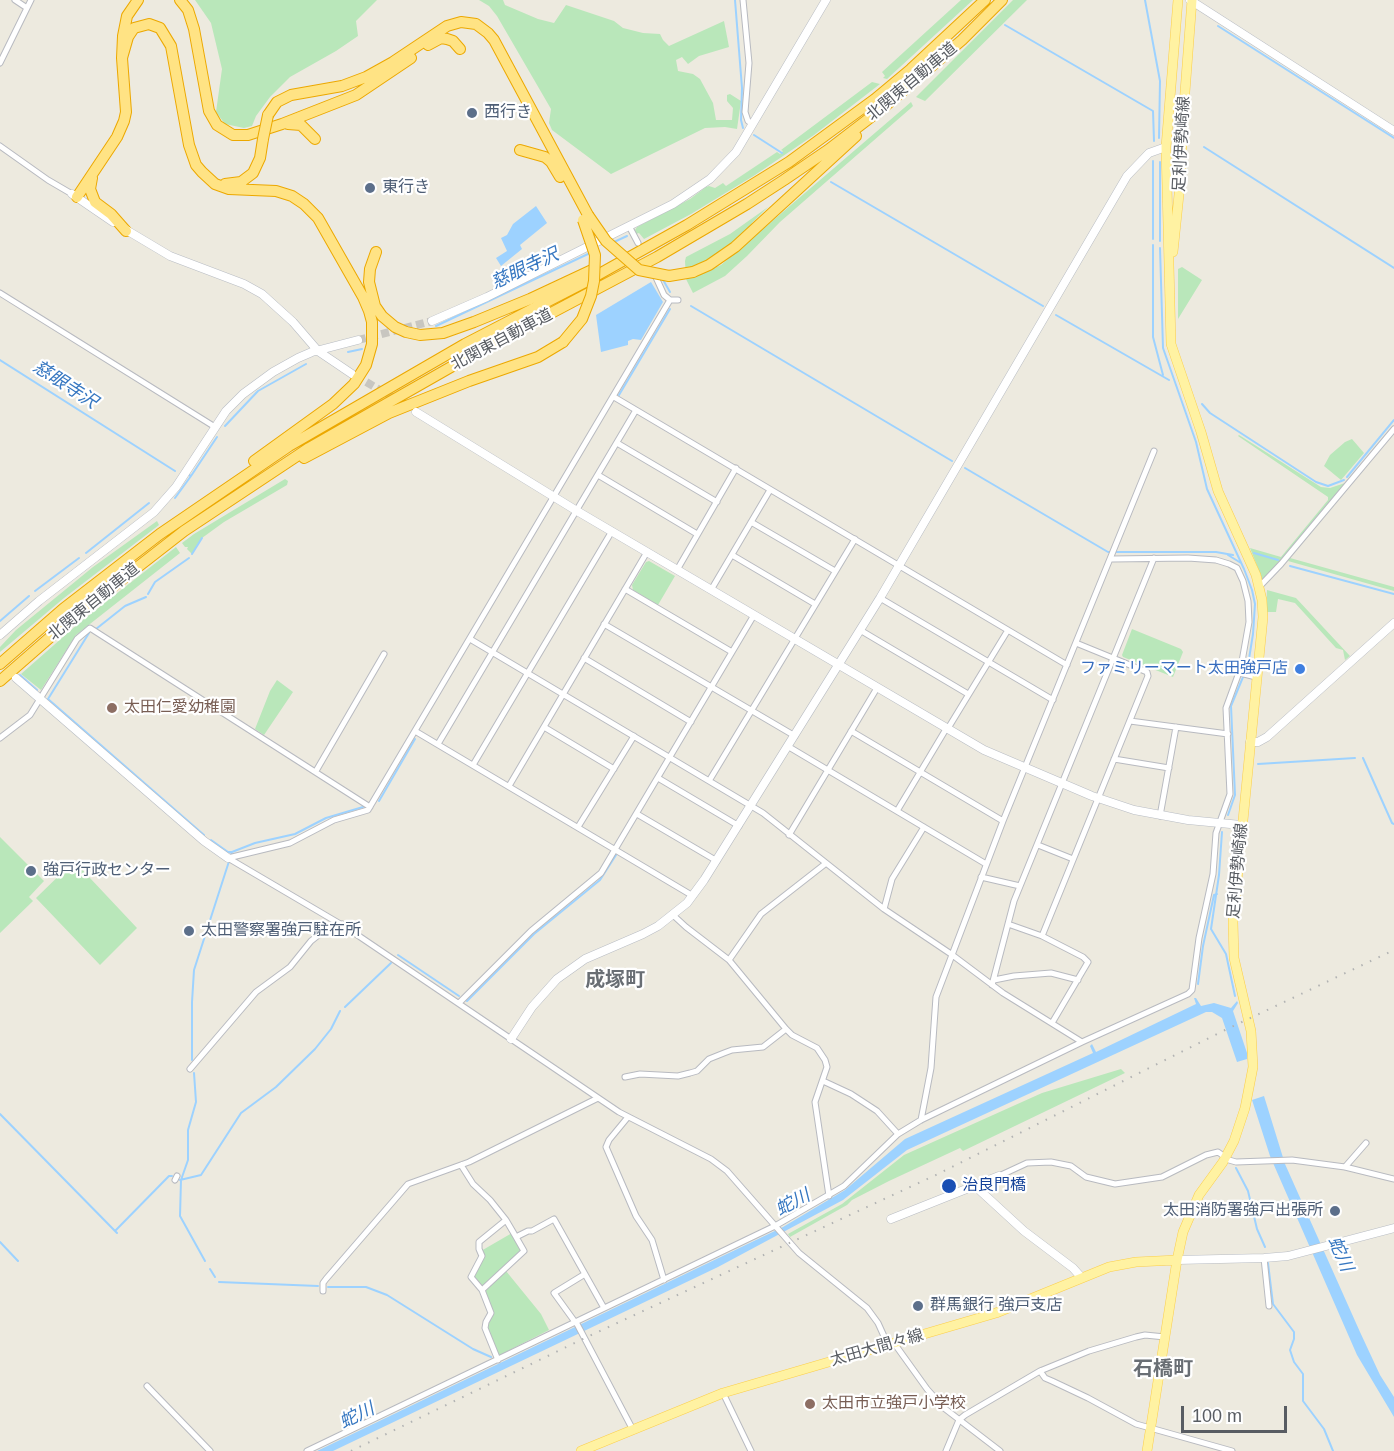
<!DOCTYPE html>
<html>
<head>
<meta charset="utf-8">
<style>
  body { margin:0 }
  #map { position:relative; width:1394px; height:1451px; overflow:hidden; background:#edeadf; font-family:Arial,sans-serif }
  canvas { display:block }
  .scale { position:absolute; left:1181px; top:1406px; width:106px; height:27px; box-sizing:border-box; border:3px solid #585c62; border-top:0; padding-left:8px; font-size:18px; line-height:21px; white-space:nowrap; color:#585c62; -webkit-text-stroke:4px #fff; paint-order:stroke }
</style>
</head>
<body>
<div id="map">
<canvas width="1394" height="1451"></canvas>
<div class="scale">100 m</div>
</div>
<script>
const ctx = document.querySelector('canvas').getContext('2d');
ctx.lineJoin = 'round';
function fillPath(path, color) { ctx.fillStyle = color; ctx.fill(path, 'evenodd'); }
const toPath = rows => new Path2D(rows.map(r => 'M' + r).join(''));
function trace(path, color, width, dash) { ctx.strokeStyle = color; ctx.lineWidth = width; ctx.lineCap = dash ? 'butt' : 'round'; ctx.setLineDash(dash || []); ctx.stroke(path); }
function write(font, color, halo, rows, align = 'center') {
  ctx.font = font + ' Arial,"Noto Sans JP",sans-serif'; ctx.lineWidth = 4.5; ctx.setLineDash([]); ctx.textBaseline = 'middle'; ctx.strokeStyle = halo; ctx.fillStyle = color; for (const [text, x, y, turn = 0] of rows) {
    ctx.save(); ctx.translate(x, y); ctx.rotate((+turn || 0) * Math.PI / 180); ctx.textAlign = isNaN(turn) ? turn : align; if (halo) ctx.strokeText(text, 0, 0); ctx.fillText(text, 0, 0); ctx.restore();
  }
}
fillPath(toPath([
  [195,0,377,0,356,21,358,36,336,51,290,77,270,97,256,116,252,126,244,128,225,124,216,112,222,69,211,23],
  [479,0,503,0,505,5,538,19,554,23,566,5,614,21,623,28,643,33,660,34,663,40,669,46,724,21,729,47,699,56,688,64,682,57,676,60,678,71,693,74,700,79,713,103,716,120,732,120,733,108,727,101,727,95,730,94,741,101,737,129,725,127,705,128,611,174,552,130,549,123,551,109,497,16,489,6],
  [961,0,973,0,887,79,883,78,885,76,882,72],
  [1013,0,1027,0,925,101,916,97],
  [872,82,880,84,814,135,755,175,691,214,644,239,639,233,636,234,635,230,637,227,690,199,706,187,709,186,715,188,723,183,726,186,777,152,780,154,783,151,781,150],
  [911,102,913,106,911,108,780,222,747,256,725,276,693,293,686,279,685,261,686,257,730,234,768,207,752,223,751,227,732,244,706,261,690,269,692,278,721,265],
  [1182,267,1202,280,1178,319,1178,269],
  [1239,435,1321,487,1330,488,1345,483,1263,581,1250,548,1281,557,1328,500,1328,497,1238,436],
  [1352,439,1364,453,1341,480,1324,466,1330,455,1345,442],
  [285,479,288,481,287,485,224,522,202,538,192,554,187,549,188,547,185,547,182,543,194,534],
  [157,521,159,525,64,598,0,652,0,647,16,630,93,567],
  [176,547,180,553,76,635,41,690,21,674,79,623],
  [1290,558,1394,587,1394,591,1288,561],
  [649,561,675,576,658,605,633,590,632,585,646,562],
  [1267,590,1296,598,1350,656,1345,660,1343,650,1336,648,1295,603,1278,599,1276,612,1266,612],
  [1132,629,1181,649,1183,652,1173,677,1123,657,1122,655],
  [277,680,293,692,264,735,255,729,270,691],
  [0,837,44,881,29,897,33,901,0,933],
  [74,861,137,928,100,965,36,898],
  [1121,1069,1125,1073,963,1151,960,1148,889,1181,852,1200,847,1205,790,1237,788,1234,842,1204,904,1155,1042,1093],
  [512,1233,522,1250,482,1289,472,1277,483,1256,481,1251],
  [506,1271,541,1314,549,1330,498,1356,487,1328,492,1312,484,1290]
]), '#b9e7ba');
fillPath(toPath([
  [536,206,547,223,520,245,522,249,501,266,496,258,507,251,501,238,507,235,513,224],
  [651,282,663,302,641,340,633,339,628,341,628,345,601,352,596,315],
  [1194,998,1196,998,1201,1006,1214,1003,1231,1008,1237,1001,1238,1003,1233,1011,1247,1053,1247,1059,1237,1062,1222,1018,1212,1012,1206,1012,907,1150,843,1200,718,1267,333,1451,317,1451,783,1227,845,1190,905,1139,1093,1053,1090,1046,1092,1044,1096,1052,1196,1004],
  [1264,1096,1285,1164,1360,1332,1380,1375,1394,1397,1394,1417,1357,1355,1270,1156,1252,1100]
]), '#9dd2ff');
trace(toPath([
  [735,0,742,88,741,120,743,128],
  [1145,0,1160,81,1159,138],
  [1005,25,1153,111,1154,141],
  [1218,26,1394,138],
  [754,135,782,153],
  [1204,147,1394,268],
  [1160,162,1160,241],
  [831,182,1043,306],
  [1153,239,1153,161],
  [614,242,627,236],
  [1153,245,1153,337,1163,375],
  [1160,248,1163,348,1196,442,1207,489,1244,569,1252,590,1255,604,1253,634,1248,665,1231,706,1235,795,1228,815],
  [662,278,670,292],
  [691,306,952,461],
  [1056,315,1169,380],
  [436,326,590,253],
  [348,352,362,349],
  [0,360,175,471],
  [619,395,670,309],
  [1202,404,1210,413,1316,482,1328,486,1344,480],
  [225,426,258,391,306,364],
  [965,468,1108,552,1216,552,1233,555],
  [189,475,191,476,217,437],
  [1347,477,1394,420],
  [175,498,191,476],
  [86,553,149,503],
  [1254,553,1278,560],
  [192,554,202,538],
  [1228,555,1241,563],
  [1290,566,1394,594],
  [35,591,79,558],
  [148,594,155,582,189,558],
  [0,621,29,596],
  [96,629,125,606,146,597],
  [89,633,48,699,204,835],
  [20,675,37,690],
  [1363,758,1392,823,1394,824],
  [1258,764,1355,758],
  [379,801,415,739],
  [1222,832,1219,875,1211,929,1226,954,1235,996],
  [211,840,228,852,232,852,255,843,295,834,326,818,363,807],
  [398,955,459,996],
  [1198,984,1203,946,1214,895,1217,894],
  [467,1001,534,934,600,880,616,855],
  [345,1007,391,963],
  [192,1060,192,1002,194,970,232,852],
  [194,1073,196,1102,188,1130,188,1160,181,1180,180,1216,205,1261],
  [0,1114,117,1233],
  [1236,1168,1248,1191,1257,1229,1265,1247],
  [180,1180,201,1175,241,1113,276,1087,315,1049,331,1029,340,1011],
  [115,1231,169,1176,172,1176],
  [0,1242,18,1261],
  [1268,1263,1273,1304,1294,1332,1294,1339,1290,1350,1294,1362,1303,1374,1303,1401,1324,1429,1333,1451],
  [210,1269,215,1277],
  [219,1282,318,1286],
  [328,1287,366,1287,387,1295,473,1349,491,1357]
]), '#9dd2ff', 2);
trace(toPath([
  [358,340,432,321],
  [356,376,397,400]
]), '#c8c6c0', 8, [8, 4]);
const street = toPath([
  [15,0,27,8],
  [743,0,749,63,745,112,748,121,753,124],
  [0,63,31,0],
  [0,146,48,180,72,194],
  [629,226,638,243],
  [654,273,664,295,670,300,678,300],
  [0,293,215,427],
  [614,397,1067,665],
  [617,443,717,502],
  [598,475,697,534],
  [751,522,835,571],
  [732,555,815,604],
  [677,570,736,468],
  [1260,586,1281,564,1394,429],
  [625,589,732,652],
  [711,590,770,490],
  [880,598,1053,700],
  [604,624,795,736],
  [860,630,968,694],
  [470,639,763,813,884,909,951,954,1003,993,1082,1042,1188,994,1192,990,1199,938,1213,874,1216,833,1230,794,1226,708,1241,667,1249,622,1248,601,1243,581,1237,568,1229,564,1216,560,1188,558,1112,559],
  [584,658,691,722],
  [1240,673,1256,677],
  [1130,721,1228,734],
  [544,727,614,769],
  [947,730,1008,630],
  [415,731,693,896],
  [851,731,1003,821],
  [0,738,30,715,77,639,90,628,370,807],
  [438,744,636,410],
  [789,747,986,864],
  [1114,759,1169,768],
  [473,765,612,531],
  [316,771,384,654],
  [658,778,739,826],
  [709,781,855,539],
  [509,786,647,552],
  [897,811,946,729],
  [637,814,717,861],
  [1160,816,1176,727],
  [578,827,634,736],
  [789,835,877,688],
  [1038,845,1073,859],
  [228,858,347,928,619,1112,711,1159,727,1171,799,1253,867,1308,878,1323,888,1345],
  [228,858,290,843,334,820,368,810,670,300],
  [981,877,1020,886],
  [884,909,892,879,924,827],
  [673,915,686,927,729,960,786,1029,792,1035,817,1048,825,1060,827,1067,815,1102,829,1196],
  [1008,924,1042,936,1083,957,1088,962,1052,1023],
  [1042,936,1148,676,1147,672,1076,643],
  [729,960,761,914,825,864],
  [994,980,1014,976,1051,973,1078,980],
  [992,985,1014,901,1154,558],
  [459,1003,531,931,601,873,754,615],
  [190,1069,256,992,290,967,311,941,321,933,334,929,342,924],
  [625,1077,640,1074,678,1076,690,1073,697,1071,709,1059,724,1053,732,1050,763,1047,786,1029],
  [823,1081,851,1094,877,1111,898,1134],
  [628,1117,609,1140,606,1147,636,1216,652,1240,664,1280],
  [921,1120,931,1068,936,997,1003,821,1154,451],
  [461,1165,473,1184,490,1200,506,1220],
  [1345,1167,1366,1143],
  [999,1176,1027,1163,1051,1162,1071,1166,1086,1177,1115,1184,1162,1177,1206,1155,1218,1152,1229,1160,1236,1162,1292,1160,1345,1167,1394,1179],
  [175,1180,177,1176],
  [1264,1258,1269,1306],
  [482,1290,471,1277,482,1256,479,1249,479,1242,506,1220,516,1237],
  [323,1291,323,1283,326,1279,408,1184,469,1162,598,1098],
  [575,1322,554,1293,585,1274],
  [576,1322,633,1430],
  [894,1343,927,1389,944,1408,1000,1451],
  [498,1360,485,1328,486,1322,491,1313,482,1290,524,1251,516,1237,528,1231,532,1231,554,1219,604,1308],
  [1040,1371,1045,1378,1052,1381,1088,1398,1136,1424,1232,1451],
  [147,1386,210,1451],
  [723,1393,751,1451],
  [307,1451,775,1226,844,1186,898,1134,921,1120,1082,1042],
  [946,1451,959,1420,965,1415,1040,1371,1089,1351,1136,1337,1145,1335,1165,1337]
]);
const secondary = toPath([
  [1190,0,1394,131],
  [72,194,113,222],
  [123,228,170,256,244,284,262,294,293,322,318,351,352,374],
  [432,321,487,297,673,204,710,179,736,152,826,0],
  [416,412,577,511,984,750,1092,796,1134,810,1188,820,1241,825],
  [0,635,39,601,154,512,176,487,226,411,243,394,273,372,298,358,312,352,358,340],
  [16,678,204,841,228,858],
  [1250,742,1258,742,1267,737,1394,623],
  [511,1039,532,1007,557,979,585,959,643,934,658,926,687,903,704,880,880,598,1127,176,1149,153,1166,147],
  [975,1186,1024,1231,1073,1268,1081,1277],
  [891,1219,999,1176],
  [1177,1260,1264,1258,1288,1256,1394,1228]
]);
const primary = toPath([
  [1173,252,1180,185,1184,105,1192,0],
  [581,1451,723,1393,996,1313,1109,1267,1136,1262,1177,1260],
  [1147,1451,1177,1260,1183,1232,1199,1195,1223,1162,1234,1141,1245,1108,1253,1067,1251,1031,1234,958,1233,922,1263,617,1262,600,1256,575,1218,491,1201,432,1171,344,1166,147,1178,0]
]);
const highway = toPath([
  [180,0,188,10,194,29,209,111,217,125,233,135,248,135,282,124,356,95,411,58],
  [428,45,441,38,447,39,453,41,460,49],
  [122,58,128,37,134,28,149,24,160,28,171,46,189,145,196,165,202,172,215,184,229,189,276,191,292,196,304,204,318,218,363,297,369,311,372,322,372,344,366,365,354,384,333,404,254,461],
  [268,115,277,102,291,95,342,86,366,77,393,62,447,26,461,22,476,24,488,33,494,40,588,215],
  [288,124,301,125,315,139],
  [520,150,545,157,551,162,560,177],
  [92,178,90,189,95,202,111,214,126,231],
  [225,184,241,182,253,173,260,158,263,139],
  [77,197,117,137,124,121,126,112,122,58,123,36,127,16,138,0],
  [376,252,370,269,369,282,375,306,382,316,395,327,406,332,420,335,443,333,474,322,530,299,592,270],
  [693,272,709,265,735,247,856,136],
  [304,458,389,413,469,381,538,357,563,342],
  [0,664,63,609,160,534,289,446,465,344,585,282,687,225,789,162,875,99,911,69,985,0],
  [0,681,71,619,184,531,309,448,472,355,657,257,747,204,784,180,828,150,884,107,962,40,1002,0]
]);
trace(street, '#b8bac0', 7);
trace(secondary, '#b8bcc3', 9);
trace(primary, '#fbce4a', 10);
trace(highway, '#eca800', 12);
trace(street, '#fff', 5);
trace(secondary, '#fff', 8);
trace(primary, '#fff2a2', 9);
trace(highway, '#ffe384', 10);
trace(toPath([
  [351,1451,585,1338,938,1174,1225,1030,1394,950]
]), '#b2b3b3', 2, [1.5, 8]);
const highwayBridge = toPath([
  [263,139,268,115],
  [588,215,606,241,639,270,669,276,693,272],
  [563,342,582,319,591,296,594,281,595,255,583,220]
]);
trace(highwayBridge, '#eca800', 12, []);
trace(highwayBridge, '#ffe384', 10);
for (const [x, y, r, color] of [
  [472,113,6,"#5c6f8a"],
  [370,188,6,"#5c6f8a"],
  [1300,669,6,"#3f7fe0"],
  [112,708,6,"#8d6e63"],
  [31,871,6,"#5c6f8a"],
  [189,931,6,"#5c6f8a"],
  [949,1186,8,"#1a4fb4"],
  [1335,1211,6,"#5c6f8a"],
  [918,1306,6,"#5c6f8a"],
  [810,1404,6,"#8d6e63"]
]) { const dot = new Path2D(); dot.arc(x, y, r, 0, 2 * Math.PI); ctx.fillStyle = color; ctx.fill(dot); trace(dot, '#fff', 2); }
write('16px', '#585c62', '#fff', [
  ["北関東自動車道",912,82,-40],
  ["足利伊勢崎線",1182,144,-87],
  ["北関東自動車道",502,340,-28],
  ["北関東自動車道",94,602,-39],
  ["足利伊勢崎線",1238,871,-85],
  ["太田大間々線",877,1348,-16]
]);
write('16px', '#4e5e75', '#fff', [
  ["西行き",484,113],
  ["東行き",382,188],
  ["強戸行政センター",43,871],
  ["太田警察署強戸駐在所",201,931],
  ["太田消防署強戸出張所",1323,1211,"right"],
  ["群馬銀行 強戸支店",930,1306]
], 'left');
write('16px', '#366cbe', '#fff', [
  ["ファミリーマート太田強戸店",1288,669]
], 'right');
write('16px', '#785e54', '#fff', [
  ["太田仁愛幼稚園",124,708],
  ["太田市立強戸小学校",822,1404]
], 'left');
write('16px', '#164399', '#fff', [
  ["治良門橋",962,1186]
], 'left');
write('italic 18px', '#3677c1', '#fff', [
  ["慈眼寺沢",525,269,-25],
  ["慈眼寺沢",65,385,33],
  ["蛇川",793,1203,-28],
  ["蛇川",1340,1254,67],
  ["蛇川",357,1416,-26]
]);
write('bold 20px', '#696e74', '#fff', [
  ["成塚町",615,980],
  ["石橋町",1163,1369]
]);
</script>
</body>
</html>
